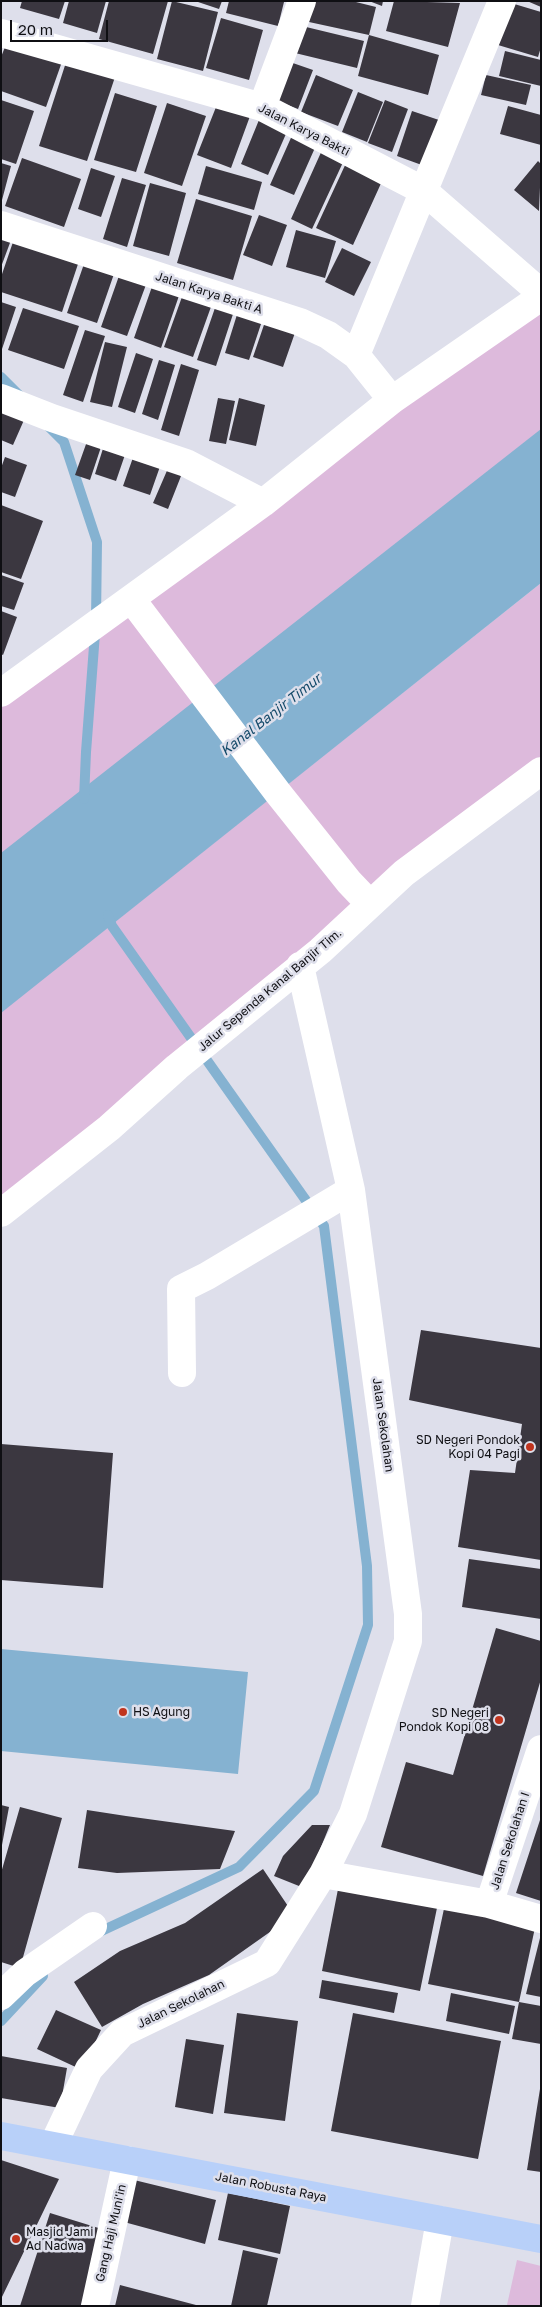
<!DOCTYPE html>
<html>
<head>
<meta charset="utf-8">
<style>
  body { margin:0 }
  #map { position:relative; width:542px; height:2307px; overflow:hidden; background:#dedfeb; font-family:"Golos Text",sans-serif }
  canvas { display:block }
  .frame { position:absolute; inset:0; border:2px solid #0f0f13; pointer-events:none }
  .scale { position:absolute; left:10px; top:20px; width:98px; height:22px; box-sizing:border-box; border:2px solid #0f0f13; border-top:0; padding-left:6px; font-size:15px; line-height:18px; white-space:nowrap; color:#0f0f13; -webkit-text-stroke:4px #dedfeb; paint-order:stroke }
</style>
</head>
<body>
<div id="map">
<canvas width="542" height="2307"></canvas>
<div class="frame"></div>
<div class="scale">20 m</div>
</div>
<script>
const ctx = document.querySelector('canvas').getContext('2d');
ctx.lineJoin = 'round';
function fillPath(path, color) { ctx.fillStyle = color; ctx.fill(path, 'evenodd'); }
const toPath = rows => new Path2D(rows.map(r => 'M' + r).join(''));
function trace(path, color, width, dash) { ctx.strokeStyle = color; ctx.lineWidth = width; ctx.lineCap = dash ? 'butt' : 'round'; ctx.setLineDash(dash || []); ctx.stroke(path); }
function write(font, color, halo, rows, align = 'center') {
  ctx.font = font + ' "Golos Text",sans-serif'; ctx.lineWidth = 5; ctx.setLineDash([]); ctx.textBaseline = 'middle'; ctx.strokeStyle = halo; ctx.fillStyle = color; for (const [text, x, y, turn = 0] of rows) {
    ctx.save(); ctx.translate(x, y); ctx.rotate((+turn || 0) * Math.PI / 180); ctx.textAlign = isNaN(turn) ? turn : align; if (halo) ctx.strokeText(text, 0, 0); ctx.fillText(text, 0, 0); ctx.restore();
  }
}
fillPath(toPath([
  [541,298,541,430,1,855,1,696],
  [541,583,541,771,1,1213,1,1012],
  [517,2260,541,2266,541,2306,507,2305]
]), '#ddbadc');
fillPath(toPath([
  [541,429,541,583,1,1013,1,853],
  [1,1649,248,1672,238,1774,1,1751]
]), '#85b2d1');
trace(toPath([
  [1,377,19,395],
  [46,424,64,442,97,542,96,620,86,752,84,799],
  [95,1934,239,1867,314,1791,368,1625,367,1566,324,1226,112,926,108,915],
  [1,2021,43,1976]
]), '#85b2d1', 10);
fillPath(toPath([
  [22,1,65,1,59,19,20,8],
  [69,1,106,1,97,33,63,23],
  [109,1,168,1,153,54,99,39],
  [172,1,218,12,203,71,157,59],
  [195,1,222,1,219,9],
  [229,1,281,1,284,2,278,26,226,13],
  [313,1,352,1,376,7,369,35,309,22],
  [369,1,383,1,382,6],
  [394,1,460,3,448,47,386,31],
  [527,1,541,1,541,7],
  [511,3,541,12,541,47,538,57,498,45],
  [221,18,263,30,249,80,206,68],
  [302,26,364,41,357,68,295,53],
  [369,35,439,55,428,95,358,76],
  [9,37,64,56,46,107,1,91,1,57],
  [505,51,541,60,541,86,499,76],
  [69,53,118,68,87,161,39,146],
  [287,61,313,70,298,109,272,99],
  [316,75,353,90,338,126,301,112],
  [486,75,531,85,526,105,481,95],
  [358,92,383,102,367,142,342,132],
  [115,93,157,106,136,172,94,160],
  [220,97,253,108,231,168,197,155],
  [1,100,34,111,16,164,1,159],
  [385,100,408,109,392,152,368,143],
  [167,103,206,116,182,186,144,173],
  [508,106,541,115,541,145,500,134],
  [412,111,445,122,430,168,397,156],
  [261,115,289,127,268,175,241,164],
  [294,131,318,141,294,195,270,185],
  [323,148,345,158,312,229,291,219],
  [22,158,81,179,64,227,5,206],
  [347,161,383,179,353,245,316,228],
  [538,161,541,164,539,211,514,190],
  [1,163,11,166,2,200,1,200],
  [206,166,262,182,254,210,198,194],
  [91,168,115,176,101,217,78,209],
  [122,178,146,185,127,247,103,239],
  [150,183,186,193,169,256,133,246],
  [196,199,252,216,233,280,177,263],
  [259,215,287,225,272,266,243,255],
  [1,228,14,232,1,267],
  [296,230,336,241,325,278,286,267],
  [13,242,78,264,62,312,1,292,1,277],
  [342,248,371,262,354,296,325,282],
  [85,261,115,271,97,323,67,313],
  [120,273,147,282,127,336,101,327],
  [155,278,182,287,161,348,134,338],
  [183,294,212,304,193,357,164,347],
  [1,302,16,307,2,349,1,349],
  [216,305,234,311,216,366,197,360],
  [240,305,265,312,249,360,225,353],
  [23,308,79,326,64,369,8,350],
  [267,316,297,327,283,367,253,357],
  [85,330,105,336,83,402,63,395],
  [105,342,127,347,112,407,90,402],
  [136,353,153,359,135,413,118,407],
  [159,360,175,365,158,420,142,414],
  [181,364,199,370,179,436,161,430],
  [218,398,235,401,226,444,209,441],
  [239,398,265,405,256,446,229,440],
  [1,400,28,411,13,445,1,440],
  [90,433,104,438,90,480,75,475],
  [106,439,128,446,116,481,95,474],
  [136,449,163,458,150,495,123,486],
  [5,457,27,465,15,497,1,492,1,468],
  [169,466,183,471,168,509,153,503],
  [1,505,43,521,21,579,1,572],
  [1,575,24,583,14,610,1,606],
  [1,611,17,617,3,655,1,654],
  [421,1330,541,1348,541,1560,458,1547,470,1470,515,1473,522,1424,409,1400],
  [1,1444,113,1453,103,1588,1,1580],
  [469,1559,541,1569,541,1619,462,1607],
  [496,1628,541,1641,541,1679,483,1876,381,1847,406,1762,453,1775],
  [1,1805,9,1807,2,1845,1,1845],
  [20,1807,62,1818,20,1968,1,1962,1,1873],
  [87,1810,126,1816,235,1831,220,1869,117,1873,78,1868],
  [540,1820,541,1820,541,1901,516,1893],
  [312,1825,330,1825,304,1888,274,1876,283,1856],
  [263,1869,294,1915,209,1975,143,2004,102,2027,74,1982,120,1951,185,1923],
  [339,1884,438,1903,420,1991,322,1971],
  [445,1904,536,1923,519,2002,541,2006,541,2044,512,2039,519,2002,428,1984],
  [541,1934,541,1997,526,1994],
  [322,1980,398,1993,394,2013,319,1998],
  [451,1993,515,2006,509,2034,446,2021],
  [56,2010,101,2030,82,2070,37,2049],
  [237,2013,298,2021,285,2121,224,2113],
  [353,2013,501,2041,478,2159,331,2131],
  [186,2039,224,2045,213,2114,175,2107],
  [1,2056,67,2068,60,2108,1,2098],
  [540,2089,541,2089,541,2172,527,2170],
  [1,2160,59,2179,1,2299],
  [130,2179,216,2200,205,2244,124,2222],
  [228,2193,290,2206,280,2254,218,2240],
  [50,2213,105,2230,81,2306,20,2306],
  [243,2250,278,2258,267,2306,231,2306],
  [120,2285,196,2305,196,2306,115,2306]
]), '#3b3740');
trace(toPath([
  [1,33,262,107,424,191,541,293],
  [262,107,302,1],
  [1,225,300,322,328,335,356,355,392,400],
  [356,355,502,1],
  [1,398,52,418,186,463,263,503],
  [132,600,278,793,349,882,370,904],
  [1,693,263,503,392,400,541,297],
  [1,1213,109,1128,177,1067,320,951,404,873,541,771],
  [182,1373,181,1289,207,1276,351,1190],
  [323,1874,489,1904,541,1919],
  [489,1904,541,1749],
  [1,1996,25,1973,93,1926],
  [53,2145,89,2069,122,2033,267,1963,323,1874,353,1814,408,1641,408,1614,351,1190,300,966],
  [95,2306,127,2160],
  [425,2306,440,2220]
]), '#fff', 28);
trace(toPath([
  [1,2136,541,2239]
]), '#b8d0f9', 28);
for (const [x, y, r, color] of [
  [530,1447,5,"#c0341e"],
  [123,1712,5,"#c0341e"],
  [499,1720,5,"#c0341e"],
  [16,2239,5,"#c0341e"]
]) { const dot = new Path2D(); dot.arc(x, y, r, 0, 2 * Math.PI); ctx.fillStyle = color; ctx.fill(dot); trace(dot, '#dedfeb', 2); }
write('12px', '#0f0f13', '#dedfeb', [
  ["Jalan Karya Bakti",304,130,27],
  ["Jalan Karya Bakti A",209,293,18],
  ["Jalur Sependa Kanal Banjir Tim.",270,990,-40],
  ["Jalan Sekolahan",383,1425,82],
  ["Jalan Sekolahan I",510,1841,-72],
  ["Jalan Sekolahan",181,2004,-26],
  ["Jalan Robusta Raya",271,2187,11],
  ["Gang Haji Muni'in",111,2233,-77]
]);
write('12px', '#0f0f13', '#dedfeb', [
  ["SD Negeri Pondok",520,1440],
  ["Kopi 04 Pagi",520,1454],
  ["HS Agung",133,1712,"left"],
  ["SD Negeri",489,1713],
  ["Pondok Kopi 08",489,1727],
  ["Masjid Jami",26,2232,"left"],
  ["Ad Nadwa",26,2246,"left"]
], 'right');
write('italic 14px', '#144a6a', '#dedfeb', [
  ["Kanal Banjir Timur",271,715,-38]
]);
</script>
</body>
</html>
